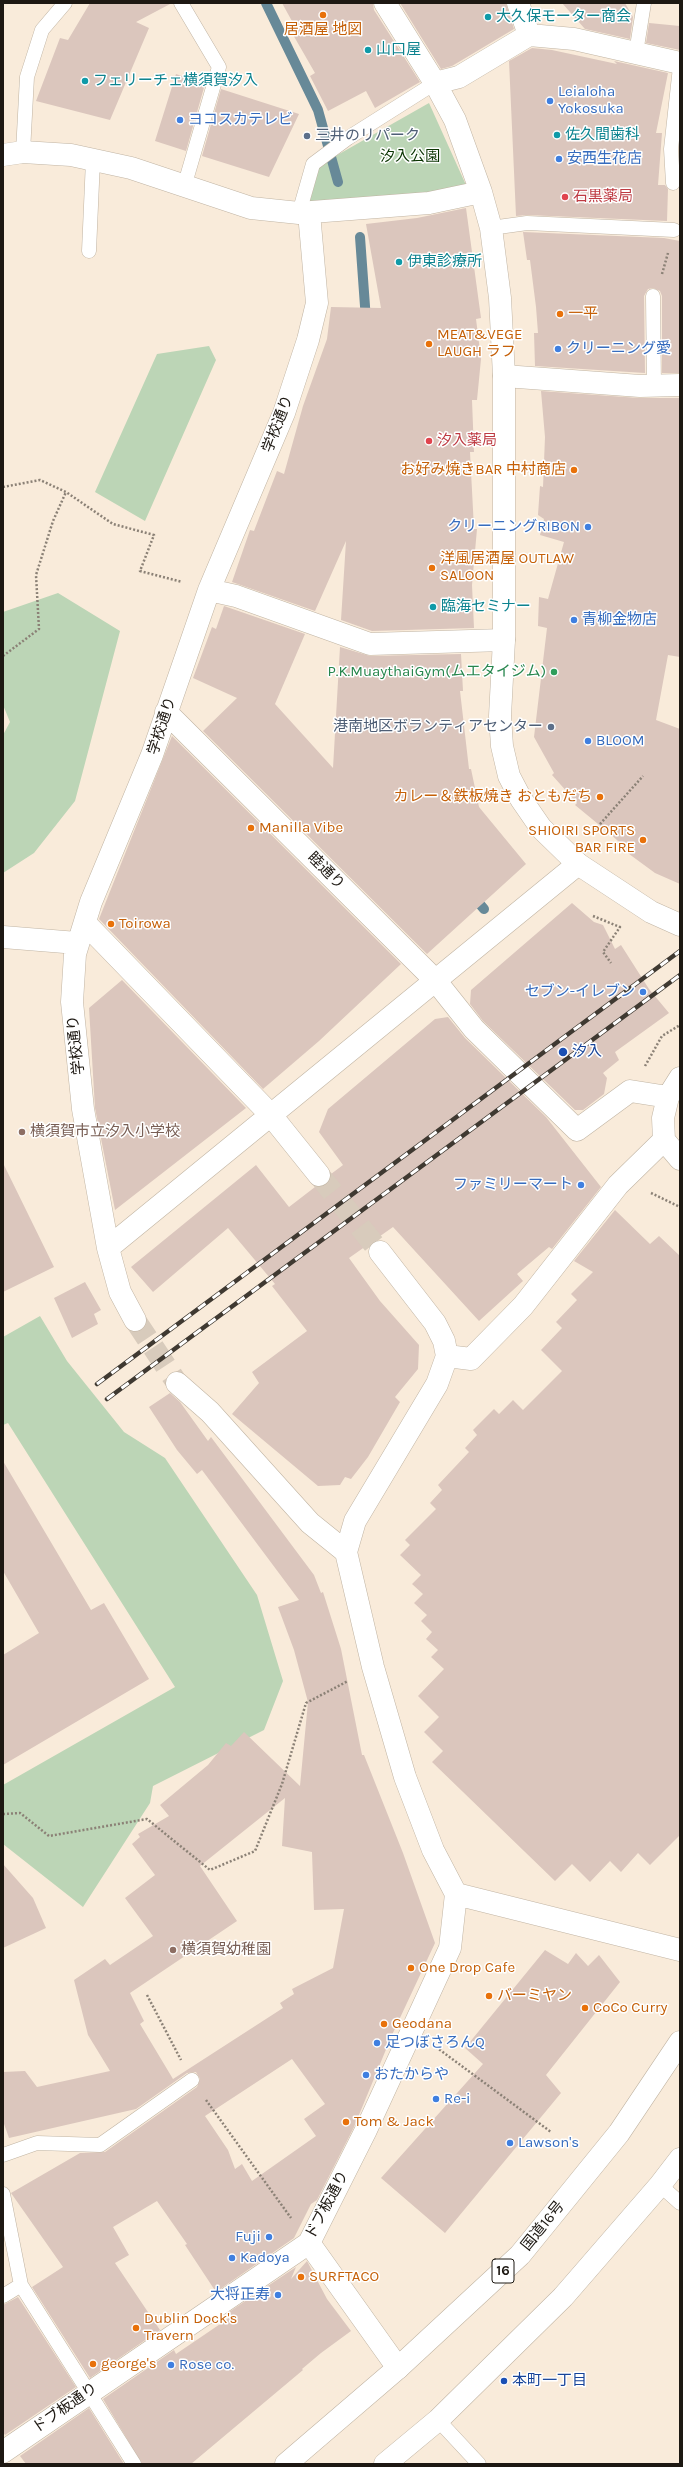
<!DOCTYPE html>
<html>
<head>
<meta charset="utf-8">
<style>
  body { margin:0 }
  #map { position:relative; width:683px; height:2467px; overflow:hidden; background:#f9ebda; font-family:Karla,sans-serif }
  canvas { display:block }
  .frame { position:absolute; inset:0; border:4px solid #1d1812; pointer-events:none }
</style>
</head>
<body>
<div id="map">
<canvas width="683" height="2467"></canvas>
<div class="frame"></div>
</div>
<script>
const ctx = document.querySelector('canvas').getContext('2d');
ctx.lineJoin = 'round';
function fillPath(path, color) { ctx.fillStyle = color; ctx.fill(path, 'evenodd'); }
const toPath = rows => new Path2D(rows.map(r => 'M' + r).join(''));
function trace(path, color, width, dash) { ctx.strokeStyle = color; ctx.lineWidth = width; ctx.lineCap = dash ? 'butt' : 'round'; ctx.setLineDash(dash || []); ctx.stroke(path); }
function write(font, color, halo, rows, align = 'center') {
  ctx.font = font + ' Karla,"Noto Sans JP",sans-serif'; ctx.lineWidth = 3; ctx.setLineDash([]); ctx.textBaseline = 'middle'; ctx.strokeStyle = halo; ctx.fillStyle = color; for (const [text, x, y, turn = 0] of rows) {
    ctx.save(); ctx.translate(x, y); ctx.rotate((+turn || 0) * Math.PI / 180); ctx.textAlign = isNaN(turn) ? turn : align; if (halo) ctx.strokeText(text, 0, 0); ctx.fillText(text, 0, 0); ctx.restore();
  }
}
fillPath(toPath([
  [429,103,466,185,392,199,308,206,318,166],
  [209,346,216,360,145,521,95,492,157,354],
  [58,593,120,631,75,801,34,853,3,873,3,735,10,722,3,705,3,612],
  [40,1316,67,1361,124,1432,165,1458,257,1595,283,1681,264,1730,153,1786,150,1803,83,1907,3,1844,3,1785,175,1687,8,1423,3,1425,3,1337]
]), '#bcd5b6');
trace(toPath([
  [266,3,318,110,338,182],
  [360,237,366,320],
  [473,896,484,909]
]), '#678998', 10);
fillPath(toPath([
  [90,3,172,3,136,22,149,28,110,120,36,101,60,38,68,40],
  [282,3,373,3,374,10,420,82,375,108,366,91,328,111,310,76,315,73,288,26,293,23],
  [400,3,506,3,514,29,452,66,441,69],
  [562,3,625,3,633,17,630,39,585,29],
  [649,23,680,26,680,50,646,43],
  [532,48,552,50,617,64,614,61,668,73,656,133,662,133,658,185,665,185,668,189,667,221,527,215,516,216,509,61],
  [176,74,205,84,186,151,155,141],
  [221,89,299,114,269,177,202,156],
  [466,208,481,318,476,319,481,359,477,400,472,400,474,452,470,452,474,529,477,529,472,585,474,628,372,631,341,620,346,541,315,611,232,582,250,530,254,531,277,471,284,474,303,406,327,339,331,307,381,308,366,224,417,218],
  [523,232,664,238,680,241,680,373,662,373,662,296,660,291,653,288,648,289,644,296,645,373,535,366,534,333,538,333,536,307,530,260,527,260],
  [541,391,639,398,680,398,680,657,668,655,656,720,680,729,680,884,655,873,625,851,627,849,609,833,575,805,577,803,552,775,554,773,534,737,547,628,538,626,539,597,548,599,564,542,540,535,544,519,538,515,540,486,543,487,545,437],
  [224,606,305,634,275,704,333,768,340,647,370,656,461,654,463,691,460,691,469,769,471,769,479,807,526,864,427,954,203,731,237,698,193,678,212,627,216,629],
  [172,736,401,964,319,1041,263,1089,99,919],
  [572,903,594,922,603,925,615,949,621,945,649,989,669,1013,615,1052,619,1060,603,1073,607,1078,604,1094,583,1110,575,1110,483,1021,470,1004,471,990],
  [122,980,246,1108,115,1210,95,1108,89,1008],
  [448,1017,465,1038,546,1117,601,1187,552,1249,549,1247,517,1274,523,1281,479,1321,393,1227,349,1258,380,1301,419,1345,418,1369,395,1397,400,1402,368,1457,351,1479,345,1477,340,1485,318,1486,232,1414,259,1383,252,1372,307,1331,272,1286,275,1284,228,1228,153,1292,131,1267,256,1165,289,1207,315,1187,326,1185,331,1174,343,1165,319,1132,328,1109,435,1019],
  [3,1163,54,1267,3,1292],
  [615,1210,650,1244,659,1236,680,1256,680,1835,650,1865,638,1853,621,1872,610,1861,590,1882,572,1864,555,1881,432,1762,443,1751,424,1732,439,1717,418,1696,444,1669,431,1657,438,1650,426,1639,432,1632,421,1621,427,1615,414,1603,423,1594,412,1584,421,1575,400,1555,410,1545,405,1540,436,1509,430,1503,442,1490,438,1485,469,1452,465,1448,477,1435,473,1430,494,1409,499,1414,513,1400,523,1410,562,1371,541,1350,562,1328,556,1322,577,1300,571,1294,593,1272,574,1261],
  [85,1282,101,1310,94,1314,98,1324,72,1338,54,1298],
  [170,1393,180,1402,208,1441,211,1437,314,1575,321,1593,323,1592,341,1649,362,1755,364,1755,403,1853,435,1943,392,2035,354,2127,317,2200,311,2204,294,2238,216,2292,185,2245,187,2244,157,2201,113,2227,129,2255,115,2263,160,2330,90,2378,32,2287,63,2267,11,2193,80,2153,105,2152,197,2087,200,2079,196,2072,187,2073,136,2109,9,2138,3,2121,3,2072,25,2071,37,2087,110,2071,88,2035,74,1980,105,1959,110,1965,153,1936,125,1898,155,1875,132,1844,140,1837,138,1834,169,1816,160,1805,208,1765,226,1743,231,1746,244,1732,300,1786,308,1702,294,1650,278,1607,299,1600,202,1470,197,1474,177,1450,149,1407],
  [285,1798,282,1846,312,1852,314,1910,344,1909,333,1968,292,1989,294,1994,280,2003,283,2008,173,2079,140,2024,144,2021,130,1993,237,1921,200,1866],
  [292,2059,325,2104,304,2119,316,2136,252,2181,242,2164,235,2169,228,2150,205,2116],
  [3,1461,91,1610,104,1603,149,1679,3,1765,3,1655,39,1633,3,1571],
  [3,1864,33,1898,46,1928,3,1948],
  [545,1950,568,1964,576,1953,588,1966,599,1955,620,1982,546,2075,561,2093,445,2233,381,2178,483,2064,465,2048],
  [307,2261,327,2299,351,2331,321,2353,302,2369,303,2370,191,2464,142,2464,103,2399,174,2350,176,2354,232,2316,229,2312,296,2267,291,2279],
  [18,2297,76,2387,5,2435,3,2432,3,2305],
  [89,2408,124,2464,26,2464,20,2456]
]), '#dbc6bd');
trace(toPath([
  [319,1175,380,1252],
  [135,1320,177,1383]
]), '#d8cbbc', 22, [22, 11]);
const lane = toPath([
  [181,3,219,67,184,187],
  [636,53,644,3],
  [23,152,27,77,42,30,65,3],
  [673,183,671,149,680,67],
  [299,213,313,164,348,138,435,83],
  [491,228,527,223,674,230],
  [89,251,93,160],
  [653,296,654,386],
  [3,2155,37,2143,100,2145,192,2080],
  [660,2185,680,2203],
  [3,2194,21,2285,134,2464],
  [3,2296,21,2285],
  [438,2420,479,2464]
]);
const street = toPath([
  [518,3,529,35],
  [435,83,459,77,529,35,574,39,680,63],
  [504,376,640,386,680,385],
  [209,590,236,596,370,644,504,640],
  [166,712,435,980,474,1029,577,1130,630,1091,668,1097],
  [85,923,270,1114,319,1175],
  [3,937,77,943],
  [680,1078,668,1097,663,1118,664,1140,680,1159],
  [108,1248,578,864],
  [380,1252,435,1323,444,1341,447,1356,437,1384,355,1521,346,1552,373,1667,405,1777,433,1850,456,1894,680,1950],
  [135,1320,120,1292,108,1248,83,1109,72,1002,75,954,91,902,152,755,209,590,284,413,308,340,317,303,309,213],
  [447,1356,471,1359,523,1306,618,1185,664,1140],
  [177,1383,210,1412,310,1523,346,1552],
  [309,2243,398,2368],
  [3,2452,309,2243,366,2130,450,1948,456,1894]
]);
const secondary = toPath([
  [385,3,435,83,455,120,481,192,491,228,500,298,504,376,504,640,500,716,502,746,509,776,521,799,541,828,578,864,651,912,680,925],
  [3,155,23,152,71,155,131,168,251,208,299,213,429,203,481,192]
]);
const highway = toPath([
  [286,2464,398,2368,520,2255,619,2133,680,2042],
  [385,2464,438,2420,563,2297,660,2185,680,2159]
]);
trace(lane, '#c0b4a3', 15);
trace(street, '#c0b4a3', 23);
trace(secondary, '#c0b4a3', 23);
trace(highway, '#c0b4a3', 23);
trace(toPath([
  [662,274,668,253],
  [3,487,40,480,66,492,113,524,154,535,140,571,182,582],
  [3,656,39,629,36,575,53,521,66,492],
  [592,833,643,776],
  [593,916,620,927,603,952,611,963],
  [645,1066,662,1036,680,1025],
  [651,1193,680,1207],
  [3,1814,20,1813,49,1836,147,1819,210,1870,255,1851,282,1784,306,1703,348,1681],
  [147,1995,181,2060],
  [436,2047,551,2132],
  [206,2100,291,2218]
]), '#8b8176', 2.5, [2, 2]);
trace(lane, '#fff', 14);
trace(street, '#fff', 22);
trace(secondary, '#fff', 22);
trace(highway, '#fff', 22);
const rail = toPath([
  [97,1384,680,951],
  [107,1399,680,975]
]);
trace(rail, '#3f3931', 4.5);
trace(rail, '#fff', 3, [9]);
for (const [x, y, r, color] of [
  [323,15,4,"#e8710a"],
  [488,17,4,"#0f9aa8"],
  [368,50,4,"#0f9aa8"],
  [85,81,4,"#0f9aa8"],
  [550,101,4,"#3f7fe0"],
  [180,120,4,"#3f7fe0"],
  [557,135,4,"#0f9aa8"],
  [307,136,4,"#5c6f8a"],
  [559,159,4,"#3f7fe0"],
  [565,197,4,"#e0444e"],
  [399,262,4,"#0f9aa8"],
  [560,314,4,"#e8710a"],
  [429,344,4,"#e8710a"],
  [558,349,4,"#3f7fe0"],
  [429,441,4,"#e0444e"],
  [574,470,4,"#e8710a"],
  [588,527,4,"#3f7fe0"],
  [432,568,4,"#e8710a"],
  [433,607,4,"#0f9aa8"],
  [574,620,4,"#3f7fe0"],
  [554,672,4,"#2e9e5b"],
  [551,727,4,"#5c6f8a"],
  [588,741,4,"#3f7fe0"],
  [600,797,4,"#e8710a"],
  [251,828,4,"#e8710a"],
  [643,840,4,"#e8710a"],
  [111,924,4,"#e8710a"],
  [643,992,4,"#3f7fe0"],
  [563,1052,5,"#1a4fb4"],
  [22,1132,4,"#8d6e63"],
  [581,1185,4,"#3f7fe0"],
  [173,1950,4,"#8d6e63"],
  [411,1968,4,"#e8710a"],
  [489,1996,4,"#e8710a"],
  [585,2008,4,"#e8710a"],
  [384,2024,4,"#e8710a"],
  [377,2043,4,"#3f7fe0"],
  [366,2075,4,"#3f7fe0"],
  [436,2099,4,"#3f7fe0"],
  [346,2122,4,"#e8710a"],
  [510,2143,4,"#3f7fe0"],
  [269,2237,4,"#3f7fe0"],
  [232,2258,4,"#3f7fe0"],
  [301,2277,4,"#e8710a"],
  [278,2295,4,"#3f7fe0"],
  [136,2328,4,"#e8710a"],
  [93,2364,4,"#e8710a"],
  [171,2365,4,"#3f7fe0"],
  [504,2381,4,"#1a4fb4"]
]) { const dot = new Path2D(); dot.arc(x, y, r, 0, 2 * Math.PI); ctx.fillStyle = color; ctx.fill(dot); trace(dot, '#fff', 1.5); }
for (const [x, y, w] of [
  [503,2271,22]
]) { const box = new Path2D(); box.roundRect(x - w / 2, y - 12, w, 24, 3); ctx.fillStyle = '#fff'; ctx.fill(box); trace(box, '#1d1812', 1); }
write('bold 14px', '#1d1812', null, [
  ["16",503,2271]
]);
write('15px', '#0d838f', '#fff', [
  ["大久保モーター商会",496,17],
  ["山口屋",376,50],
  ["フェリーチェ横須賀汐入",93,81],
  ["佐久間歯科",565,135],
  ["伊東診療所",407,262],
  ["臨海セミナー",441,607]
], 'left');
write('15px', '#c56008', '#fff', [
  ["居酒屋 地図",323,30,"center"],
  ["一平",568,314],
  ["MEAT&VEGE",437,335],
  ["LAUGH ラフ",437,352],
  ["お好み焼きBAR 中村商店",566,470,"right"],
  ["洋風居酒屋 OUTLAW",440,559],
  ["SALOON",440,576],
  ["カレー＆鉄板焼き おともだち",592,797,"right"],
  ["Manilla Vibe",259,828],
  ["SHIOIRI SPORTS",635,831,"right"],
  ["BAR FIRE",635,848,"right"],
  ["Toirowa",119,924],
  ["One Drop Cafe",419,1968],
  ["バーミヤン",497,1996],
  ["CoCo Curry",593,2008],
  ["Geodana",392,2024],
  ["Tom & Jack",354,2122],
  ["SURFTACO",309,2277],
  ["Dublin Dock's",144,2319],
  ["Travern",144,2336],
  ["george's",101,2364]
], 'left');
write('15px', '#366cbe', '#fff', [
  ["Leialoha",558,92],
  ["Yokosuka",558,109],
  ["ヨコスカテレビ",188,120],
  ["安西生花店",567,159],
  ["クリーニング愛",566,349],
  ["クリーニングRIBON",580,527,"right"],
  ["青柳金物店",582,620],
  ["BLOOM",596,741],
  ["セブン-イレブン",635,992,"right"],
  ["ファミリーマート",573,1185,"right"],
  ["足つぼさろんQ",385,2043],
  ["おたからや",374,2075],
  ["Re-i",444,2099],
  ["Lawson's",518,2143],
  ["Fuji",261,2237,"right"],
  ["Kadoya",240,2258],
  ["大将正寿",270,2295,"right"],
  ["Rose co.",179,2365]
], 'left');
write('15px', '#4e5e75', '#fff', [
  ["三井のリパーク",315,136],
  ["港南地区ボランティアセンター",543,727,"right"]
], 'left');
write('15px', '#093300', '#fff', [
  ["汐入公園",410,157]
]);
write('15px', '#be3a42', '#fff', [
  ["石黒薬局",573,197],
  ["汐入薬局",437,441]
], 'left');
write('15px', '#1d1812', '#fff', [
  ["学校通り",278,424,-69],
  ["学校通り",162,726,-72],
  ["睦通り",326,871,45],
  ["学校通り",76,1045,-96],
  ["ドブ板通り",327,2205,-62],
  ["国道16号",543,2226,-51],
  ["ドブ板通り",65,2408,-35]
]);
write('15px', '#27864d', '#fff', [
  ["P.K.MuaythaiGym(ムエタイジム)",546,672]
], 'right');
write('15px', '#164399', '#fff', [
  ["汐入",572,1052],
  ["本町一丁目",512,2381]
], 'left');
write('15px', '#785e54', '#fff', [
  ["横須賀市立汐入小学校",30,1132],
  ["横須賀幼稚園",181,1950]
], 'left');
</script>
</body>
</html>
